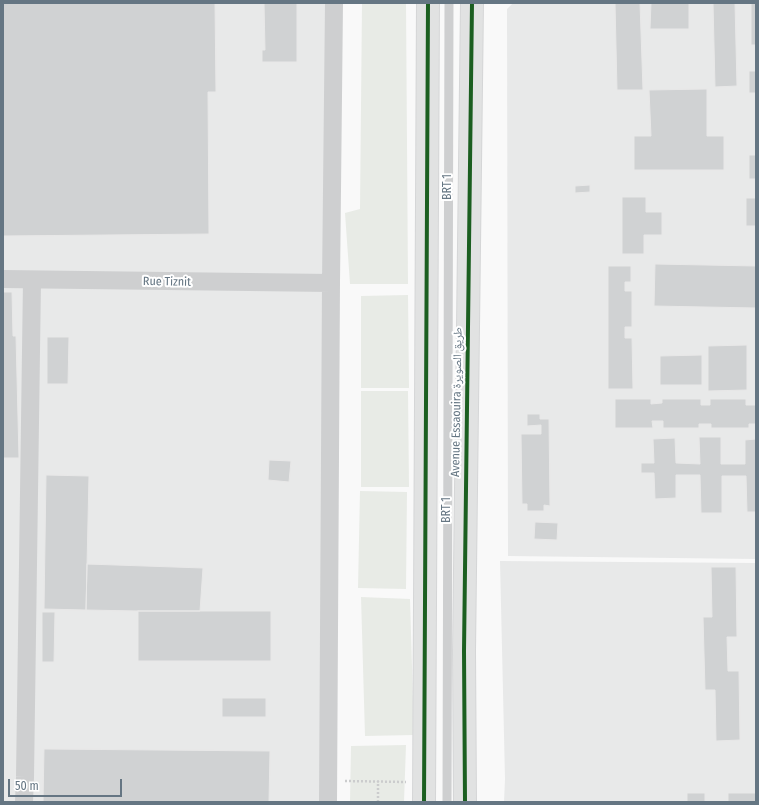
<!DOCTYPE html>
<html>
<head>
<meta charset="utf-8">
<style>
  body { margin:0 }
  #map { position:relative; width:759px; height:805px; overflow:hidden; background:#f9f9f9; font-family:"Fira Sans Condensed",sans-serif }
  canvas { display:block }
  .frame { position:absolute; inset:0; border:4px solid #657683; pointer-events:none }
  .scale { position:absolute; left:8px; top:779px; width:114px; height:18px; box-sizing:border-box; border:2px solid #657683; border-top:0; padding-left:5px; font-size:12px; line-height:14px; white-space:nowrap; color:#657683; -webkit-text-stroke:3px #fff; paint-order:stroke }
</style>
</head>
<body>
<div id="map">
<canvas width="759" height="805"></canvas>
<div class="frame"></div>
<div class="scale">50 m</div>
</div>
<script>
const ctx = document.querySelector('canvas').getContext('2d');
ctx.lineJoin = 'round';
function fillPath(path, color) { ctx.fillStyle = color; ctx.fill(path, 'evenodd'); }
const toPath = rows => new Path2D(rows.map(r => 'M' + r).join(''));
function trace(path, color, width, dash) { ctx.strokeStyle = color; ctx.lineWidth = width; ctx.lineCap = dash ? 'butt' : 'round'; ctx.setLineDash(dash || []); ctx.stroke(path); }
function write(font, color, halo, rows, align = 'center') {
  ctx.font = font + ' "Fira Sans Condensed","Noto Naskh Arabic",sans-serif'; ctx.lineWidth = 4; ctx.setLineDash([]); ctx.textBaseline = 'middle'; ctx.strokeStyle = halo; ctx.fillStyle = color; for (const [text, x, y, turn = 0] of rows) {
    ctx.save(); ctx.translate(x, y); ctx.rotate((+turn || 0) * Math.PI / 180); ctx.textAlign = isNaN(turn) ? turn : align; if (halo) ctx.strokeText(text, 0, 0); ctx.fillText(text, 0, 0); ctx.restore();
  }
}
fillPath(toPath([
  [3,3,329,3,323,802,3,802],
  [513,3,756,3,756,559,508,556,507,9],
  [500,561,756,563,756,802,504,802,505,779]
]), '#e8e9e9');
fillPath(toPath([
  [362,3,406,3,408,284,350,284,345,213,360,209],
  [408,295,409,388,361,388,361,296],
  [361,391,408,391,409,487,361,487],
  [360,491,407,492,406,589,358,588],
  [361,597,410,599,414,735,365,736],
  [406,745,404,802,350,802,351,746]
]), '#e8ebe6');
const building = toPath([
  [3,3,215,3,216,92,208,92,209,234,3,236,3,3],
  [264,3,297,3,297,62,262,62,262,50,265,50,264,3],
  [615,3,640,3,643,90,617,90,615,3],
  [651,3,689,3,689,29,650,29,651,3],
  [713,3,735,3,737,86,715,87,713,3],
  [751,3,756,3,756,45,751,45,751,3],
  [749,71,756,71,756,93,749,93,749,71],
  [707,89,707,136,724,136,724,170,634,170,634,136,651,136,649,90,707,89],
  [749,155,756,155,756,179,749,179,749,155],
  [590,185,590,192,575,193,575,186,590,185],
  [622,197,646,197,646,212,662,212,662,235,644,235,644,254,622,254,622,197],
  [746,198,756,198,756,226,746,226,746,198],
  [655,264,756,266,756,308,654,306,655,264],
  [608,266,631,266,631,282,625,282,625,291,632,291,632,327,625,327,625,338,632,338,633,389,608,389,608,266],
  [3,292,12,292,13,336,16,336,19,458,3,458,3,292],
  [47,337,69,337,68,384,47,384,47,337],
  [747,345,747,390,708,391,708,346,747,345],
  [702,355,702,385,660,385,660,356,702,355],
  [615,399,651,399,651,404,662,403,662,399,701,399,701,405,710,405,710,399,746,399,746,405,756,405,756,424,749,424,749,428,711,428,711,424,699,424,699,428,663,428,663,421,652,421,653,428,615,428,615,399],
  [527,414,540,414,540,419,549,419,550,506,544,505,544,511,527,511,527,504,522,504,521,434,541,434,541,425,527,426,527,414],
  [699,437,721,437,721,464,745,464,745,440,756,439,756,512,747,512,746,476,722,476,722,513,701,513,700,475,676,475,676,498,655,499,654,473,641,473,641,463,654,463,653,439,675,438,676,463,700,464,699,437],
  [269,460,291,461,289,482,268,480,269,460],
  [46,475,89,476,86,610,44,609,46,475],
  [535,522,558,523,557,540,534,539,535,522],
  [87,564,203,568,200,611,138,611,86,610,87,564],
  [711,567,736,567,737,637,727,637,728,671,739,671,740,740,716,741,715,690,705,690,703,617,712,617,711,567],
  [138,611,271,611,271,661,138,661,138,611],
  [42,612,55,612,54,662,42,662,42,612],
  [222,698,266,698,266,717,222,717,222,698],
  [44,749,270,751,269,802,43,802,44,749],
  [687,793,705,793,705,802,680,802,687,801,687,793],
  [728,793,756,793,756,802,728,802,728,793]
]);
fillPath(building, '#d0d2d3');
trace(building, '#e8e8e8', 1);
const primary = toPath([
  [424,802,428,3],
  [465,802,464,651,472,3]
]);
trace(primary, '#d5d6d7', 24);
trace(toPath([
  [345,781,406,782],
  [378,802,378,781]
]), '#cbcccd', 2.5, [2, 2]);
trace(toPath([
  [447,802,449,3]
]), '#cecfd0', 9);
trace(toPath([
  [3,279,331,283],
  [24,802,25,777,32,280],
  [328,802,331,283,334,3]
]), '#cecfd0', 18);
trace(primary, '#e1e2e2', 22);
trace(toPath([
  [424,802,428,3],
  [465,802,464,651,472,3]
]), '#1b5e20', 4);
write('12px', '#657683', '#fff', [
  ["BRT 1",448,187,-90],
  ["Rue Tiznit",167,282,1],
  ["Avenue Essaouira طريق الصويرة",457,402,-89],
  ["BRT 1",447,510,-90]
]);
</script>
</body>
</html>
